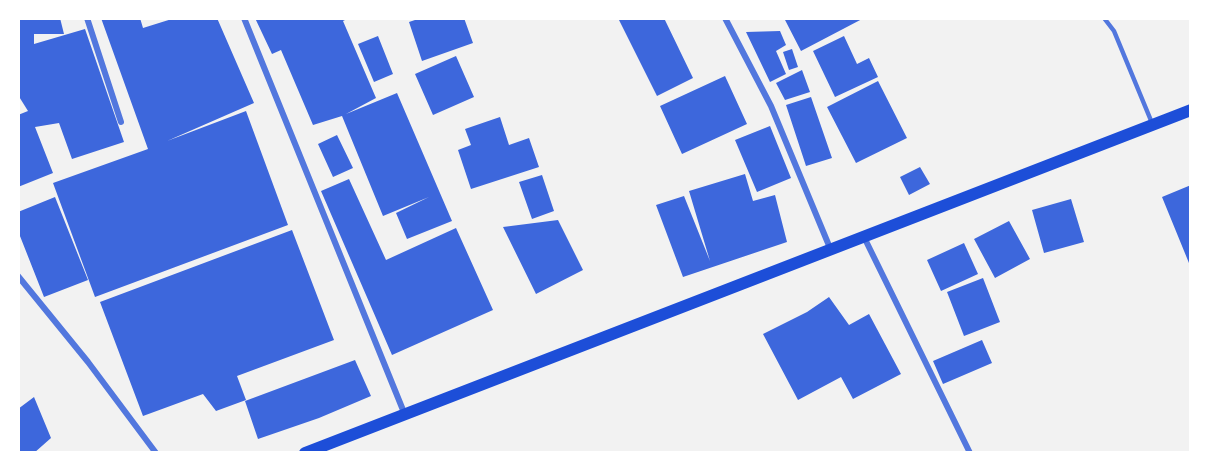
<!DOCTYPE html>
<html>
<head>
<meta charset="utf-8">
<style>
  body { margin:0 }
  #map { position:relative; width:1209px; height:471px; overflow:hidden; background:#f2f2f2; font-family:"Exo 2",sans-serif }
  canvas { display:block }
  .frame { position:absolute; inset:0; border:20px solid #fff; pointer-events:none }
</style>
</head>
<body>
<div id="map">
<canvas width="1209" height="471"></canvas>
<div class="frame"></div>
</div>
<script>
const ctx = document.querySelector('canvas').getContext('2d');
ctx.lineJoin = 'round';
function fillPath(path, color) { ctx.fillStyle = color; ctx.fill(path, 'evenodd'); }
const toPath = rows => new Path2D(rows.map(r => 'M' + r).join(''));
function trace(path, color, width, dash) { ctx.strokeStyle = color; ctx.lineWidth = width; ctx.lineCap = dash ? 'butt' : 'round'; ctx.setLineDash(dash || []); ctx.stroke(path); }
fillPath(toPath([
  [18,18,60,18,64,34,34,34,34,44,85,29,124,142,72,159,59,123,35,127,53,173,18,187,18,115,28,111,18,95],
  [101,18,140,18,143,28,175,18,217,18,254,103,167,141,246,111,288,225,95,297,53,183,148,149],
  [255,18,349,18,343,21,376,98,346,114,397,93,452,221,407,239,396,213,429,197,383,216,342,116,313,125,281,50,272,54],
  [421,18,464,18,473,43,422,61,409,22],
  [618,18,664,18,693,78,657,96],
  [784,18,864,18,801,51],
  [780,31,786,45,776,51,786,74,770,82,746,32],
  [378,36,393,74,374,82,358,44],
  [844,36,857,64,869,58,878,77,835,97,813,51],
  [792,49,798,67,789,70,783,52],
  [456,56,474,97,433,115,415,74],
  [802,70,810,92,785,100,776,83],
  [725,76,747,124,682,154,660,106],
  [878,81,907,138,856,163,827,107],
  [811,97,832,158,806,166,786,105],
  [500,117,509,145,529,138,539,167,471,189,458,150,471,145,465,129],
  [770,126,791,178,757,192,735,140],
  [337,135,353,168,333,177,318,144],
  [920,167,930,184,909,195,900,177],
  [745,174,753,201,775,195,787,242,683,277,656,205,684,196,710,261,689,191],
  [542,175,554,211,532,219,519,182],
  [349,179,386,260,456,228,493,310,392,355,321,191],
  [1191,185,1191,268,1162,197],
  [55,197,88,280,44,297,18,231,18,212],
  [1071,199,1084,242,1044,253,1032,210],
  [558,220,583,270,536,294,503,227],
  [1009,221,1030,259,995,278,974,239],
  [292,230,334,340,237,376,246,400,216,411,203,394,143,416,100,302],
  [964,243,978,274,941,291,927,260],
  [983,278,1000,322,964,336,947,292],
  [829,297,849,325,869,314,901,374,853,399,841,377,798,400,763,334,807,312],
  [982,340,992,363,943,384,933,361],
  [355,360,371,396,319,418,258,439,245,401],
  [34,397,51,438,34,453,21,453,18,449,18,409]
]), '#3d67dc');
trace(toPath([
  [1104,18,1114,31,1152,123]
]), '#5277de', 4.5);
trace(toPath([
  [87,18,121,122],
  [244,18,405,415],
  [725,18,771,106,830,248],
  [863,235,970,453],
  [18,276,88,362,156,453]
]), '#5277de', 6);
trace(toPath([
  [305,453,1191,110]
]), '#1d4ed8', 12);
</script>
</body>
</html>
